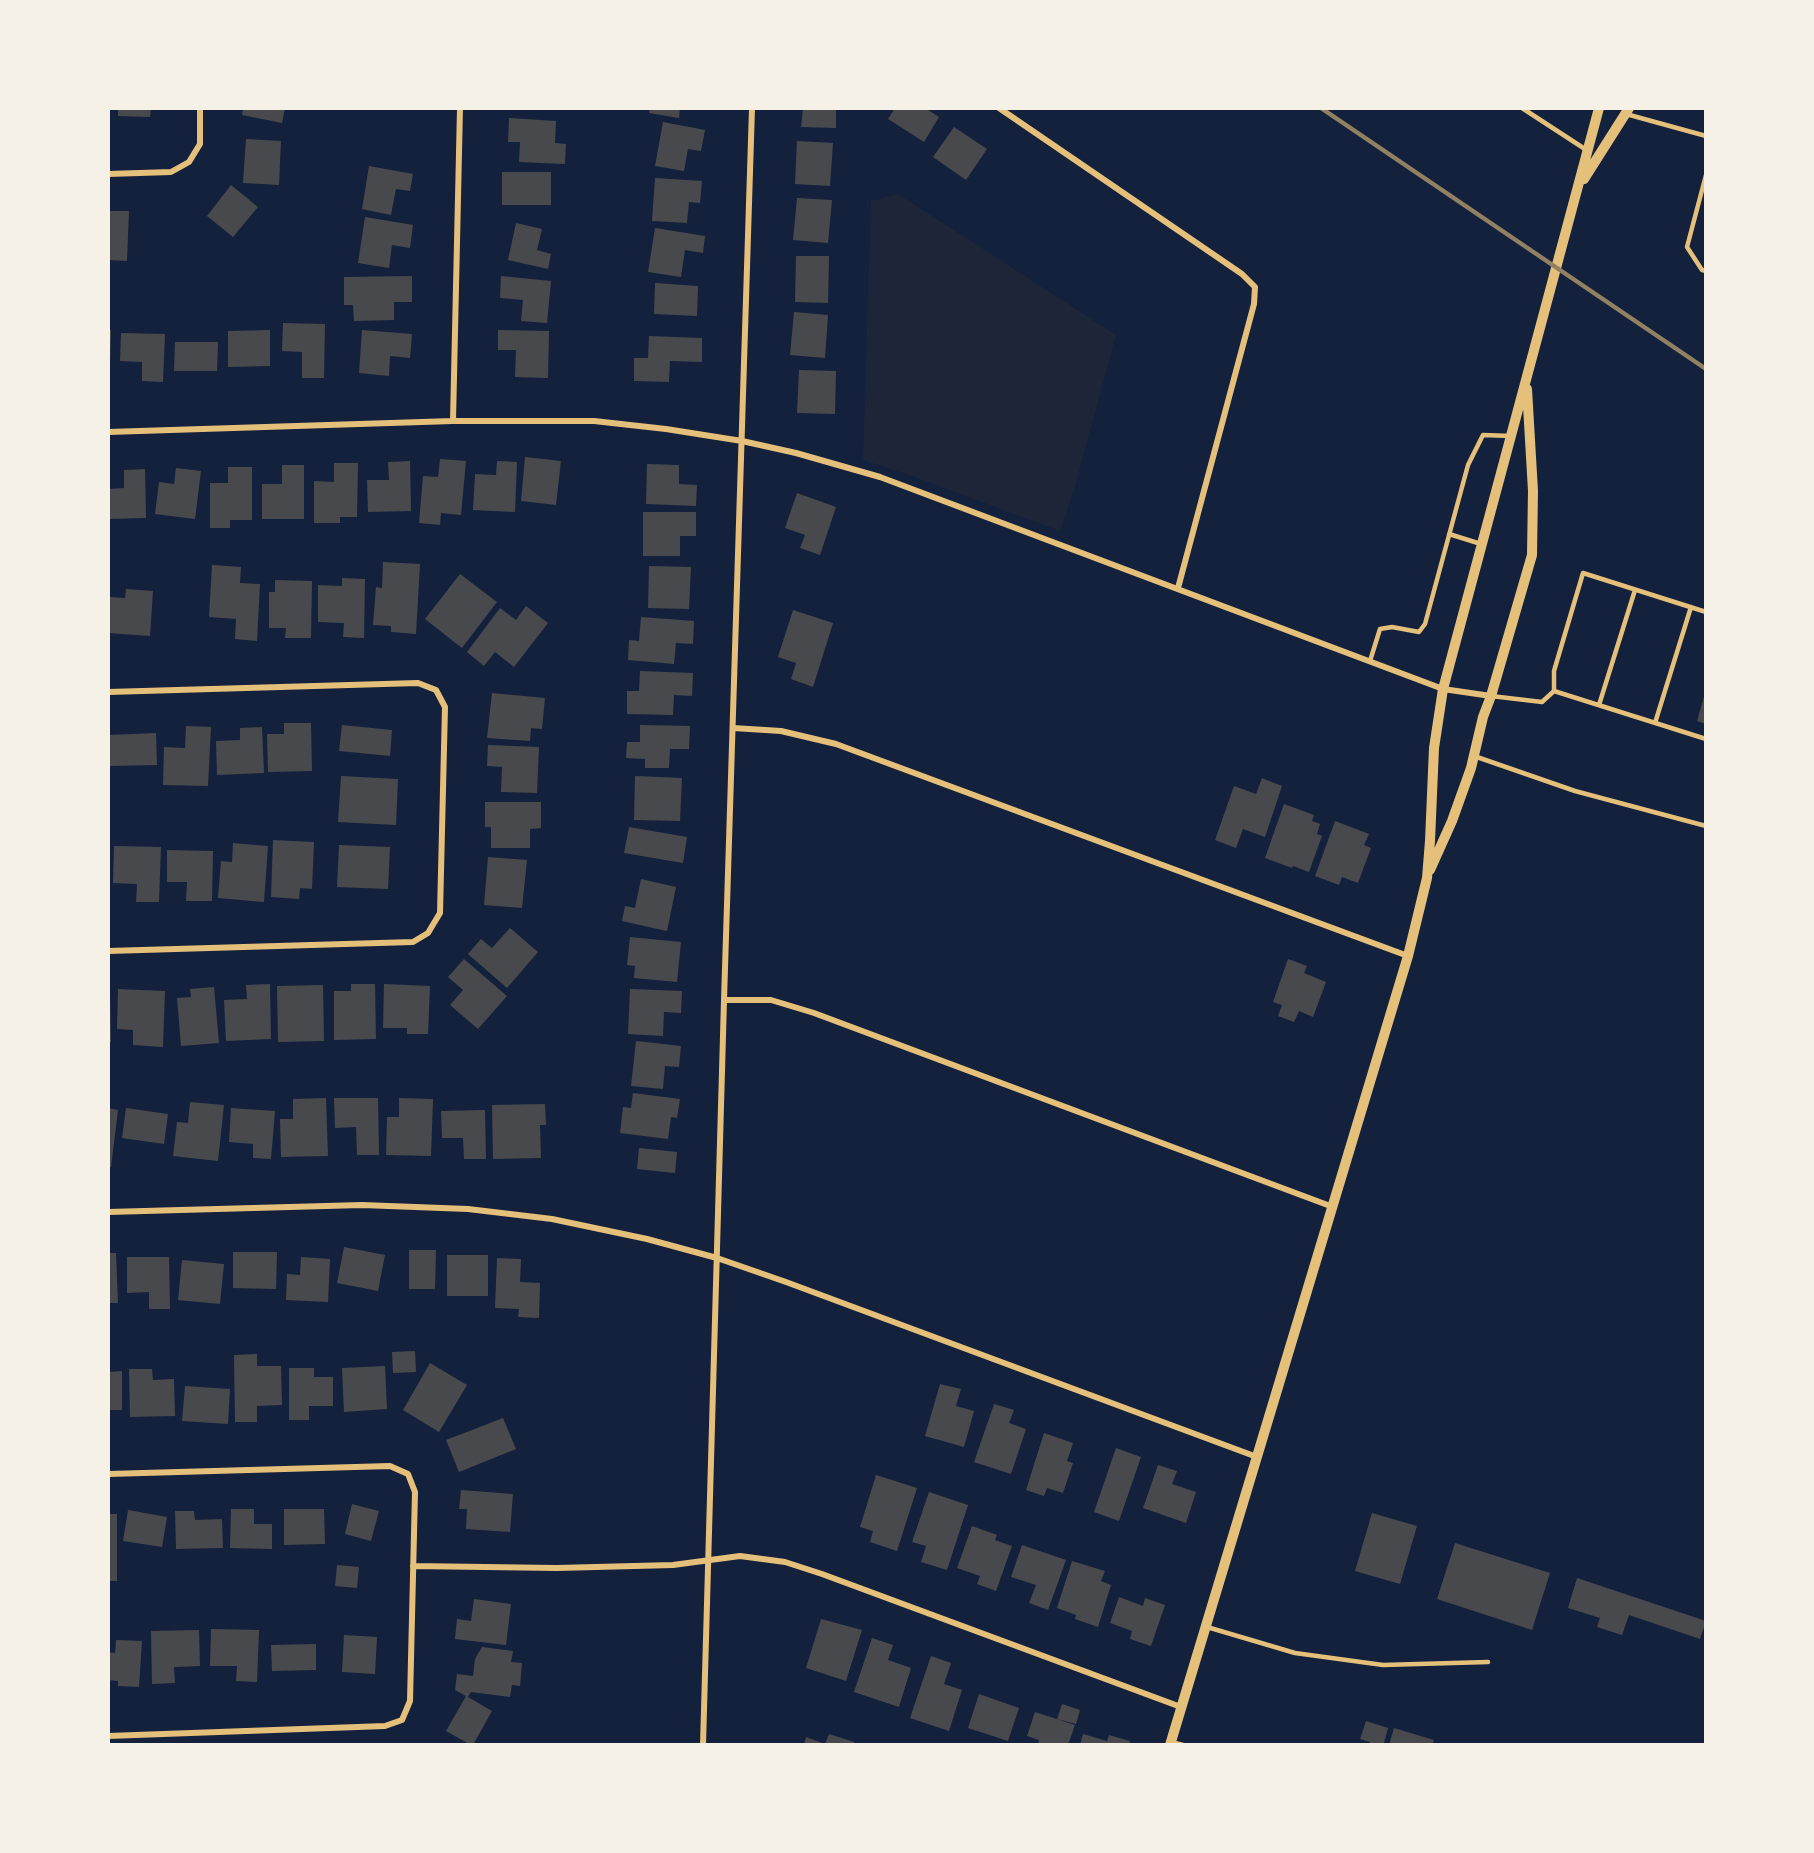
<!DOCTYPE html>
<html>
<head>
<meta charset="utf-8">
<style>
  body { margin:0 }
  #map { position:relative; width:1814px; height:1853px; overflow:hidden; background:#14213d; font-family:Quicksand,sans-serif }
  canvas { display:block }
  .frame { position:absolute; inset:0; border:110px solid #f6f1e7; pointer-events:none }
</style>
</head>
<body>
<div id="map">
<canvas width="1814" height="1853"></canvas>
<div class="frame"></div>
</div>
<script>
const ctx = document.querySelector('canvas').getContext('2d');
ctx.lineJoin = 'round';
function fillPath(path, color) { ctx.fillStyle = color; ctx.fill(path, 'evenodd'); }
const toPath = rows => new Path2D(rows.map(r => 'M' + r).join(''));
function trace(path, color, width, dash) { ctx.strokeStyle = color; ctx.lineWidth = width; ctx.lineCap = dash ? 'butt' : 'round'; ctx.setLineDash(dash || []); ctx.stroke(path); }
fillPath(toPath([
  [898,194,1116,335,1075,486,1060,531,915,477,863,460,871,201]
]), '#1d2539');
fillPath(toPath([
  [118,108,151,108,150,117,118,116],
  [243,108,285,108,282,123,242,115],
  [650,108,680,108,679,118,649,113],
  [803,108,836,108,836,128,801,127],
  [895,108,925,108,939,117,924,142,888,119],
  [509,118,556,121,555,143,566,144,565,164,519,162,520,142,508,142],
  [663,122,705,130,701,151,688,149,684,171,655,166],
  [954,127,987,149,966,180,933,157],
  [246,139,281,141,279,185,243,183],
  [797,141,833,143,830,186,795,184],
  [369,166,413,174,410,191,396,189,391,215,362,209],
  [502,172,551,172,551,205,502,205],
  [655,178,702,181,700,203,689,202,687,223,652,221],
  [231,185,258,207,233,237,207,216],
  [797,198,832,200,828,243,793,240],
  [108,211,129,211,127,261,108,260],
  [365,217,413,225,410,248,392,245,389,268,358,263],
  [516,223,542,229,537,250,551,254,548,269,508,260],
  [655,228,705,236,703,253,685,250,681,277,648,272],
  [796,256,829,256,828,303,795,302],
  [412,276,412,302,394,302,394,320,354,321,353,305,344,305,344,277],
  [501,276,551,281,547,323,521,321,523,300,500,298],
  [655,283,698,286,697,316,654,314],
  [794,312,828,315,825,358,790,355],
  [283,323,325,324,324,378,302,378,302,352,282,351],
  [108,330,111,330,110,366,108,366],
  [270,330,270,366,228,367,228,331],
  [362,330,412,334,410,358,390,356,389,376,359,373],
  [498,330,549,331,548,378,515,377,516,350,498,350],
  [121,333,165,334,163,382,142,381,142,362,120,361],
  [649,336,702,338,702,362,670,361,669,382,634,381,634,358,648,358],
  [175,342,218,342,217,371,174,371],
  [799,370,836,371,835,414,797,413],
  [525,457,561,461,556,505,521,501],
  [440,459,466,461,461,515,441,513,440,525,419,523,423,476,438,477],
  [410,461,411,511,368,512,367,480,389,480,388,462],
  [497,461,517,462,515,512,473,510,475,474,496,475],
  [334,463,358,463,357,517,340,517,340,523,314,523,314,481,334,482],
  [647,464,679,465,679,484,697,485,696,506,646,504],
  [282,465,304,465,304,519,262,519,262,484,282,484],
  [228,467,252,467,252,520,230,520,230,528,210,528,210,483,228,483],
  [176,468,201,471,195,519,155,514,159,482,174,484],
  [145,469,146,518,108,519,108,489,124,488,124,470],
  [797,493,836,507,820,555,800,548,805,535,785,528],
  [643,512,696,512,696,536,680,536,680,556,643,556],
  [383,562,420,564,416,634,391,632,391,626,373,625,376,587,382,588],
  [212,565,241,567,240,583,260,584,257,641,235,639,236,619,209,617],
  [649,566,691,567,689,609,648,608],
  [460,574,497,602,462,648,425,619],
  [342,578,365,579,364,638,343,637,344,623,318,622,318,585,342,586],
  [275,580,312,581,311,638,285,638,286,628,269,628,269,592,275,592],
  [126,589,153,591,150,636,108,633,109,597,125,598],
  [526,606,548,623,514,667,495,652,484,666,467,652,500,608,516,620],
  [793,610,833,623,813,687,791,679,796,663,778,657],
  [641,617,694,621,693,644,676,643,674,664,628,660,629,640,639,641],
  [640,671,693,673,692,696,674,695,673,715,627,714,627,691,639,691],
  [492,693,545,698,542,729,531,728,530,741,487,738],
  [1705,693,1706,693,1706,724,1697,721],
  [284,723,311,723,312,771,268,772,267,734,284,734],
  [342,725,392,730,390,756,339,751],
  [640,725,690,726,689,749,670,749,669,768,645,768,645,759,626,758,627,742,640,742],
  [186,726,211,727,208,786,163,785,164,747,185,748],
  [262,727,264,773,217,775,216,741,240,740,240,728],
  [156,733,157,765,110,766,109,735],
  [488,745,539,747,537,793,501,792,502,767,487,766],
  [341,776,398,779,396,825,338,822],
  [635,776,682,778,680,821,634,820],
  [1262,778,1282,786,1265,837,1243,829,1236,848,1215,840,1234,786,1256,794],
  [485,802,541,802,541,828,530,829,530,848,491,848,491,827,485,827],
  [1284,804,1314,815,1312,821,1320,824,1317,834,1322,836,1309,872,1293,866,1292,868,1265,858],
  [1335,821,1369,834,1364,845,1371,848,1358,883,1342,877,1339,885,1315,876],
  [629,827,687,837,683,863,624,853],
  [273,840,314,842,312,889,300,888,299,899,271,897],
  [233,843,268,846,264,902,218,898,221,861,232,862],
  [339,845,390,847,388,889,337,887],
  [114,846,161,847,159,902,136,902,137,884,113,883],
  [167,850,213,851,212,901,186,901,187,882,167,882],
  [488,857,527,860,522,908,484,905],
  [641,879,676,887,667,931,622,921,625,906,635,908],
  [510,928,538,952,507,988,468,954,481,939,492,948],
  [630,937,681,942,677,982,634,978,635,966,627,965],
  [464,959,507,996,478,1029,450,1005,463,990,448,977],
  [1288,959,1307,966,1304,973,1326,982,1313,1017,1299,1011,1294,1022,1278,1016,1282,1005,1273,1002],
  [270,984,271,1039,226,1041,224,1000,247,999,246,985],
  [351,984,375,984,376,1039,334,1040,334,991,351,991],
  [384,984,430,986,428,1034,407,1034,407,1028,383,1028],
  [323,985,324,1041,278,1042,277,986],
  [214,987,219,1043,181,1046,177,998,191,997,190,989],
  [118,989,165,991,163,1047,133,1045,133,1030,117,1029],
  [630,989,682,991,681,1013,664,1012,663,1036,628,1034],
  [108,993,110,993,111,1042,108,1042],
  [636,1041,681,1046,679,1067,665,1066,663,1089,631,1086],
  [633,1093,680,1099,677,1118,671,1117,668,1139,620,1133,623,1107,631,1108],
  [326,1098,328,1156,281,1157,280,1119,293,1119,293,1099],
  [334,1098,378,1098,379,1155,357,1155,356,1127,335,1128],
  [399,1098,433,1099,431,1156,386,1155,387,1117,399,1117],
  [190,1102,224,1105,218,1161,173,1156,177,1122,188,1123],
  [545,1104,546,1125,540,1125,541,1158,493,1159,492,1105],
  [108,1108,118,1110,111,1167,108,1166],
  [126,1108,168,1114,164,1144,122,1138],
  [231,1108,275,1111,271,1159,253,1158,253,1144,229,1142],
  [485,1110,486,1159,464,1159,463,1138,442,1138,441,1111],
  [639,1148,677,1152,675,1173,637,1169],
  [344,1247,385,1255,378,1291,337,1283],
  [409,1250,436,1250,435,1289,409,1289],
  [233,1252,277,1252,276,1289,233,1288],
  [108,1253,116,1253,118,1303,108,1303],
  [447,1255,488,1255,488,1296,447,1296],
  [127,1257,169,1257,170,1309,149,1309,149,1292,127,1293],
  [301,1257,330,1259,328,1302,286,1300,287,1274,300,1275],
  [497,1258,521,1259,520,1282,540,1283,539,1318,518,1317,519,1309,495,1308],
  [182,1260,224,1264,220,1304,178,1300],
  [415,1351,416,1372,393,1373,392,1352],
  [257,1354,257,1366,281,1366,282,1405,257,1406,257,1422,235,1422,234,1355],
  [430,1363,467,1385,439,1432,403,1410],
  [385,1366,387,1409,344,1412,342,1368],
  [289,1368,314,1368,314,1377,333,1377,333,1406,309,1406,309,1420,289,1420],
  [129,1369,152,1369,153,1380,174,1379,175,1416,130,1417],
  [122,1371,122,1410,108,1410,108,1372],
  [940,1384,961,1389,956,1406,974,1411,964,1447,925,1436],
  [185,1386,230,1389,228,1424,182,1421],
  [994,1404,1014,1410,1009,1423,1026,1429,1011,1474,974,1462],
  [503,1418,516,1449,459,1472,446,1440],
  [1044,1433,1073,1443,1067,1461,1073,1463,1063,1493,1047,1488,1044,1496,1026,1490],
  [1116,1448,1141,1457,1119,1521,1094,1512],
  [1158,1465,1177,1471,1172,1484,1196,1492,1186,1523,1143,1508],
  [876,1475,917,1488,897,1551,870,1542,873,1531,860,1527],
  [461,1490,513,1494,510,1532,466,1529,467,1509,459,1509],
  [929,1492,968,1505,947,1570,921,1562,926,1546,912,1542],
  [352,1504,379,1511,371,1541,345,1534],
  [231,1509,254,1509,254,1524,272,1524,272,1549,230,1548],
  [284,1509,324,1509,325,1544,284,1545],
  [128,1510,167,1517,162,1547,123,1541],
  [175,1511,194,1511,195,1520,222,1519,223,1548,176,1549],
  [1372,1513,1417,1526,1400,1584,1355,1571],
  [108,1514,117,1514,117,1581,108,1581],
  [972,1526,997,1535,995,1540,1012,1546,996,1591,977,1584,980,1576,957,1568],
  [1455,1543,1550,1573,1532,1630,1437,1599],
  [1022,1545,1066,1560,1048,1610,1029,1603,1036,1585,1011,1577],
  [1072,1561,1105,1571,1101,1581,1111,1585,1098,1627,1075,1619,1076,1615,1057,1608],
  [337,1565,359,1567,357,1588,335,1586],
  [1577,1578,1706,1621,1700,1639,1629,1615,1622,1635,1597,1627,1600,1618,1568,1608],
  [1119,1597,1143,1606,1145,1598,1165,1605,1151,1646,1130,1639,1132,1631,1110,1623],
  [474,1599,511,1604,506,1645,455,1639,457,1619,471,1621],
  [821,1619,862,1630,846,1681,806,1668],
  [211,1629,259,1630,257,1682,236,1681,237,1666,210,1666],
  [199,1630,200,1666,174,1667,175,1683,152,1684,151,1631],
  [344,1635,377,1637,375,1674,342,1672],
  [872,1638,893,1645,888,1660,911,1668,899,1707,854,1692],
  [116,1640,142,1641,139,1687,118,1686,118,1681,108,1680,108,1652,115,1653],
  [316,1644,316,1670,272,1671,271,1645],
  [482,1647,513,1651,511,1662,522,1663,520,1686,512,1685,510,1697,471,1692,468,1697,492,1711,473,1745,471,1745,446,1731,466,1696,455,1690,457,1674,473,1676,475,1659],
  [931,1656,951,1663,944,1684,962,1690,949,1731,910,1718],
  [979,1694,1019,1708,1008,1741,968,1728],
  [1062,1704,1080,1710,1076,1724,1057,1719],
  [1035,1712,1075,1725,1068,1745,1038,1745,1039,1740,1027,1736],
  [1366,1721,1388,1728,1384,1743,1389,1745,1369,1745,1370,1742,1360,1739],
  [1394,1728,1434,1740,1432,1745,1389,1745],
  [829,1734,854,1742,854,1745,804,1745,806,1737,825,1744],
  [1083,1734,1107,1741,1109,1735,1130,1741,1129,1745,1080,1745]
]), '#48494c');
trace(toPath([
  [1522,108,1588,151],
  [1626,114,1706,136],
  [1706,175,1687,247,1702,270,1706,271],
  [1449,534,1481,544],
  [1370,661,1380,629,1392,627,1419,632,1425,624,1468,465,1483,435,1511,436],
  [1554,691,1554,671,1583,573,1706,612],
  [1491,696,1542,702,1554,691,1706,739],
  [1599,705,1635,590],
  [1655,723,1691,607],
  [1474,756,1575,791,1706,826],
  [1207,1627,1295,1653,1383,1665,1488,1662],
  [1171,1742,1183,1745]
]), '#e5c07b', 4.5);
trace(toPath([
  [999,108,1242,274,1255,287,1254,304,1178,588],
  [108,174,171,172,189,162,200,144,200,108],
  [453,421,460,108],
  [108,432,453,421,594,421,666,429,742,441,796,453,880,477,1443,689,1491,696],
  [108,692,418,683,436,690,445,707,440,913,428,933,413,942,108,951],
  [733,728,781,731,836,744,1408,956],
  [724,1000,771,1000,814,1013,1333,1207],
  [108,1212,362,1205,468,1209,552,1219,647,1239,717,1258,786,1282,1257,1457],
  [108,1474,390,1466,408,1474,415,1492,410,1701,402,1720,385,1726,108,1736],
  [413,1566,557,1568,673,1565,740,1556,785,1562,822,1574,1181,1707],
  [703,1745,724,1000,752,108]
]), '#e5c07b', 6);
trace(toPath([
  [1584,179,1629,108],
  [1430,870,1452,821,1471,768,1483,717,1491,696,1532,555,1533,491,1527,389],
  [1170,1745,1408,956,1427,878,1430,841,1434,748,1443,689,1599,108]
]), '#e5c07b', 10);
trace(toPath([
  [1321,108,1706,369]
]), '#918062', 4.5);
</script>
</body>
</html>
